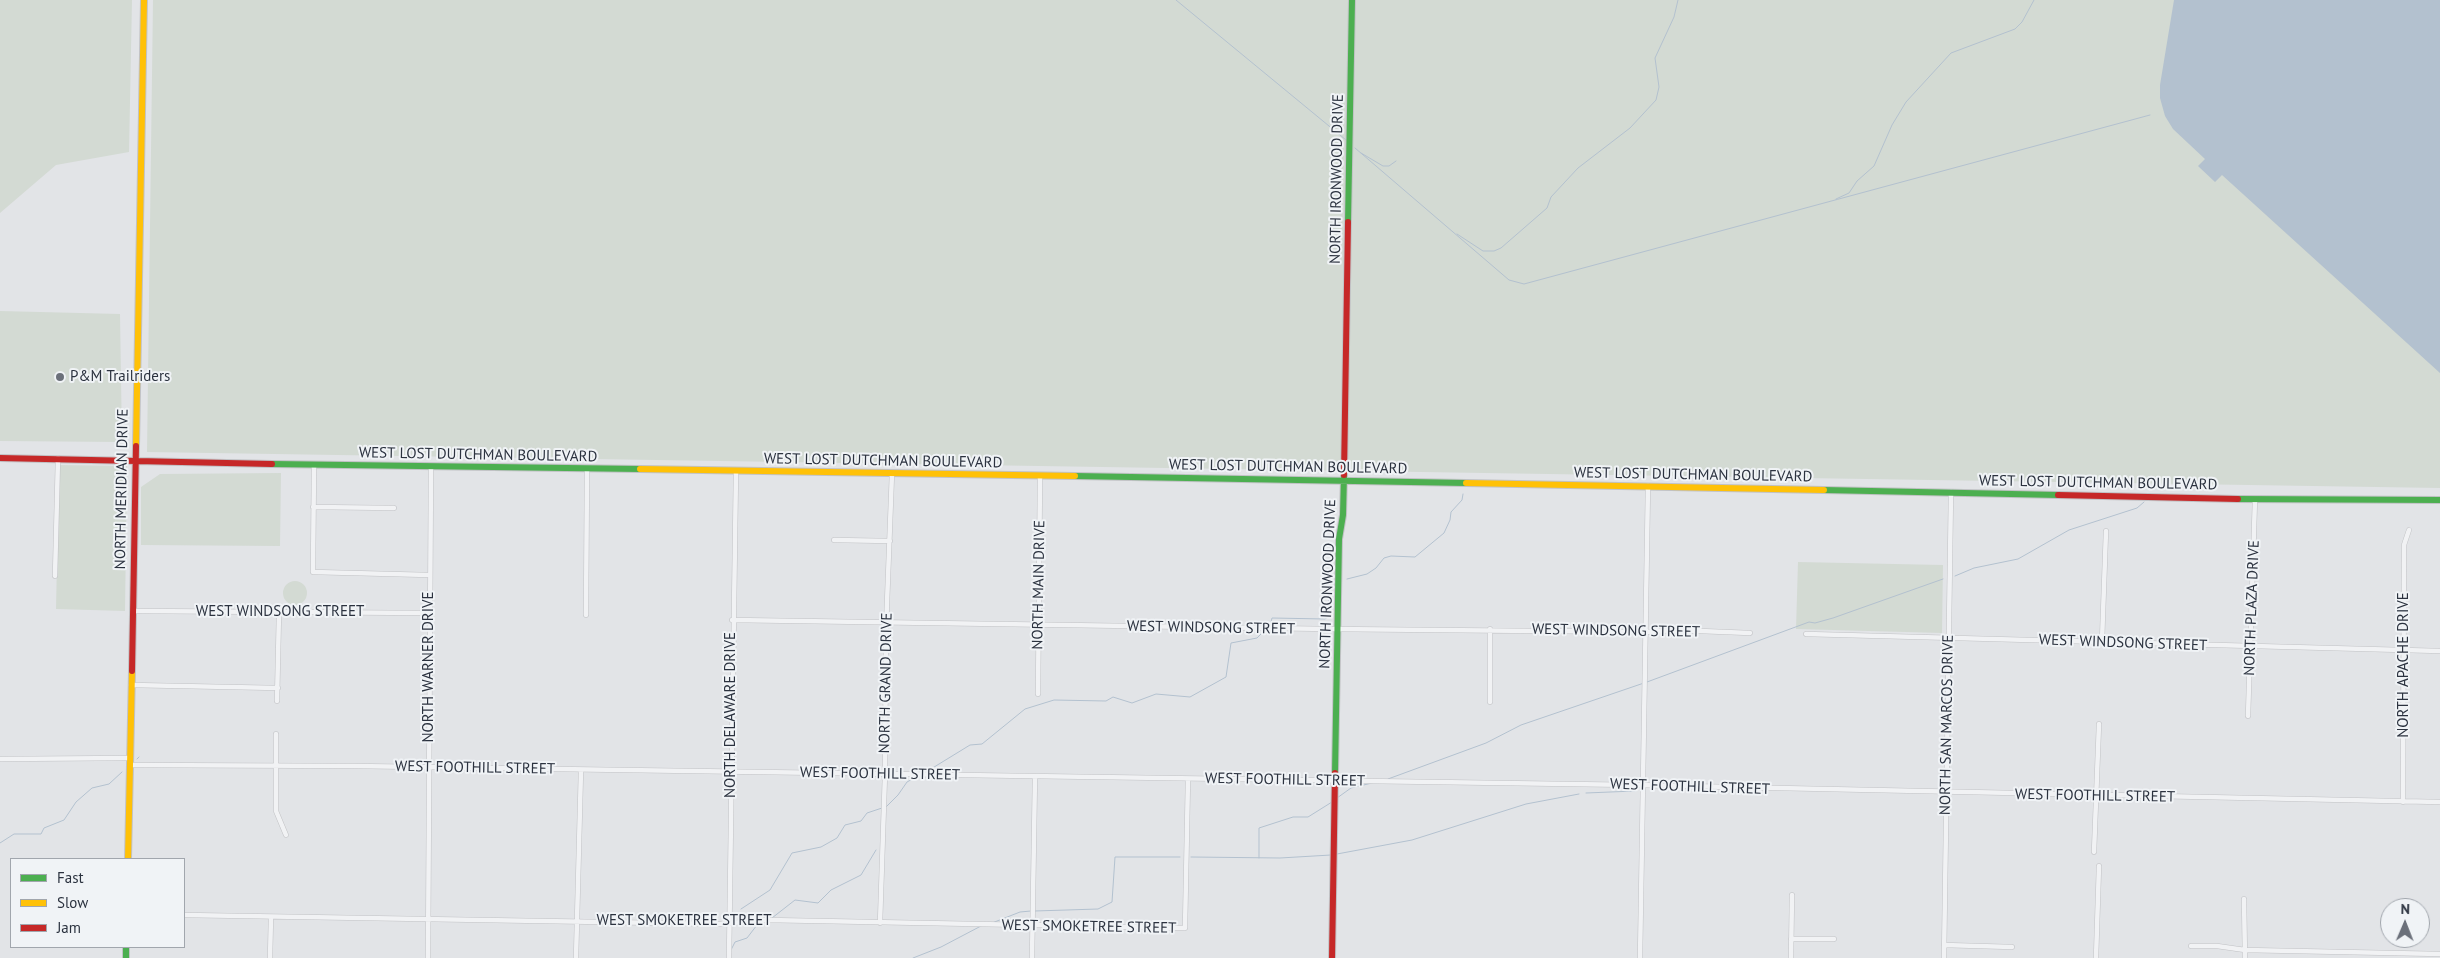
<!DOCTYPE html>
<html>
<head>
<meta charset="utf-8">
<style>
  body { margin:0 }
  #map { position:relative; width:2440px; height:958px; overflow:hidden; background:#e2e4e7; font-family:"PT Sans",sans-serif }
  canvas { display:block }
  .legend { position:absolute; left:10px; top:858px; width:175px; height:90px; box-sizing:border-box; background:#f0f3f6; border:1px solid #a1a6ad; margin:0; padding:6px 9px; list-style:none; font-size:15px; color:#2b323f }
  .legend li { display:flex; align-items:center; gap:10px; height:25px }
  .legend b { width:25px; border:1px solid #a1a6ad }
  .north { position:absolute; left:2380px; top:898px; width:50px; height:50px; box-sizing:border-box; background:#f0f3f6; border:1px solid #a1a6ad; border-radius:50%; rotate:1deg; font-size:14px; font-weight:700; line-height:20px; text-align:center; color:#2b323f }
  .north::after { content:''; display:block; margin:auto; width:18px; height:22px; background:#6b707a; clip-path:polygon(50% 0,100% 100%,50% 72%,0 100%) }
</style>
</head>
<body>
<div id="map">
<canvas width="2440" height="958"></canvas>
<ul class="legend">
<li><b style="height:6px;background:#4caf50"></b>Fast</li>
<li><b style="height:6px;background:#ffc107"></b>Slow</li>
<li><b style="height:6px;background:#c62828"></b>Jam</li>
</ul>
<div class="north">N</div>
</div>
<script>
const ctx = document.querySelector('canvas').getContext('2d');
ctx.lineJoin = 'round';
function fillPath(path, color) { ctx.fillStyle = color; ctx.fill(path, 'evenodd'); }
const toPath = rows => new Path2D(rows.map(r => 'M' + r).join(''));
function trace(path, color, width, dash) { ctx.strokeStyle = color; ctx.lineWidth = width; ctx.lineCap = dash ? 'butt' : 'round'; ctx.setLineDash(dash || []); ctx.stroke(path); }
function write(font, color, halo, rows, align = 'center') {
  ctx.font = font + ' "PT Sans",sans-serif'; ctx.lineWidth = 4; ctx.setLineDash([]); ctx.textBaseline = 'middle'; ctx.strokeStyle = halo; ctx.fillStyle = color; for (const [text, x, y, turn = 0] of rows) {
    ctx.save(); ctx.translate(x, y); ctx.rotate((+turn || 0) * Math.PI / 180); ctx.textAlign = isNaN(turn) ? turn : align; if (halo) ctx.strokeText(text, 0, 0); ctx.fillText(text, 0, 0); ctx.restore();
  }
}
fillPath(toPath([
  [0,0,132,0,129,152,56,165,0,213],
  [153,0,2440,0,2440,488,147,452],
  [0,311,120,314,122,442,0,441],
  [59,465,127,466,125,611,56,609],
  [281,473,280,546,141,545,141,487,160,474],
  [1798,562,1943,565,1942,633,1796,629],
  '283 593a12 12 0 1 1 24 0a12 12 0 1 1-24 0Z'
]), '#d3dad3');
fillPath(toPath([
  [2174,0,2440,0,2440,373,2222,175,2215,182,2198,166,2205,159,2173,129,2165,116,2160,98,2160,85]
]), '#b3c1cf');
trace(toPath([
  [1176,0,1346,140],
  [1355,148,1509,280,1524,284,2150,115],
  [1361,153,1383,166,1389,166,1396,161],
  [1836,199,1849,193,1857,181,1874,166,1892,125,1906,102,1951,53,2015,29,2022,22,2034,0],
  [1457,234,1483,251,1494,251,1501,248,1547,208,1551,197,1578,168,1630,128,1656,100,1659,87,1655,58,1674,17,1678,0],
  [1955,576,1974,568,2018,559,2069,530,2137,508,2144,502],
  [1347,579,1367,574,1376,568,1384,558,1391,556,1415,557,1444,533,1450,520,1451,512,1462,500,1463,494],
  [1271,622,1272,618,1325,619,1328,617,1329,591,1333,586],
  [1647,682,1809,622,1815,623,1833,618,1943,579],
  [137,759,139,757],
  [926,772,970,745,982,744,1025,709,1054,700,1106,701,1113,697,1132,703,1156,694,1190,697,1226,677,1231,643,1257,638,1261,634],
  [1388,779,1486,743,1521,725,1644,683],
  [1586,793,1635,791],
  [1337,798,1351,788,1372,783],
  [886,807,898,795,907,782,918,776],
  [0,843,14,834,41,834,44,828,64,820,76,802,92,788,109,784,122,772],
  [1337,854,1412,840,1526,804,1579,794],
  [1191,857,1280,858,1331,855],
  [1259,858,1259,828,1293,817,1308,817,1332,802],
  [741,909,770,890,792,853,821,847,837,838,845,825,861,821,867,813,882,808],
  [1035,911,1098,909,1112,902,1115,857,1180,857],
  [772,918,795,900,818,903,831,890,861,875,876,850],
  [992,923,1020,912,1031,911],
  [731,950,735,942,747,938,757,925,764,922],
  [913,958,941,947,981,926]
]), '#b3c1cf', 1);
const street = toPath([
  [314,465,313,572,429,575],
  [313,507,394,508],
  [834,540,890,541],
  [55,576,58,458],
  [133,611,428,613],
  [586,615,587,469],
  [732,620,1330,629,1645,632,1675,630,1750,633],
  [1806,634,2440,651],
  [2102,641,2106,531],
  [131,685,278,688],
  [1038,694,1040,476],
  [277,701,279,613],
  [1490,702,1490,629],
  [2248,716,2255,499],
  [276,734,276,811,286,835],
  [0,759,130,758],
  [130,765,354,766,1636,785,2440,802],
  [2403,802,2404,545,2409,530],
  [2094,852,2099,724],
  [2244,899,2245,958],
  [184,915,720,924,767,920,1185,928,1188,779],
  [880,923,885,774,886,629,892,473],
  [1791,939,1834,939],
  [1944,945,2012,947],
  [2191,946,2217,946,2245,950,2440,954],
  [270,958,271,917],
  [428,958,431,467],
  [576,958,581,770],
  [729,958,736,471],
  [1032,958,1035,776],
  [1640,958,1648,486],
  [1791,958,1792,895],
  [1944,958,1951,492],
  [2096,958,2099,866]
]);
const fast = toPath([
  [1348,222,1352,0],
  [272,464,640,469],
  [1075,476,1466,483],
  [1824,490,2058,495],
  [2238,499,2440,500],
  [1335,773,1339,539,1343,515,1344,475],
  [126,947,126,958]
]);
const slow = toPath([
  [136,446,144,0],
  [640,469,1075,476],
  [1466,483,1824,490],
  [128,859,132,671]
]);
const jam = toPath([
  [0,458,272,464],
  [1344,475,1348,222],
  [2058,495,2238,499],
  [132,671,136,446],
  [1332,958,1335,773]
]);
trace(street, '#c1c2c5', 5.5);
trace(fast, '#c1c2c5', 8);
trace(slow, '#c1c2c5', 8);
trace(jam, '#c1c2c5', 8);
trace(street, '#f1f2f4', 4.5);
trace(fast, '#4caf50', 6);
trace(slow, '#ffc107', 6);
trace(jam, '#c62828', 6);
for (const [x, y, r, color] of [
  [60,377,5,"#6b707a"]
]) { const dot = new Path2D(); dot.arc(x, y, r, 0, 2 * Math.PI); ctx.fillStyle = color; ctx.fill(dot); trace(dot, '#f0f3f6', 2); }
write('15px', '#2b323f', '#f0f3f6', [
  ["NORTH IRONWOOD DRIVE",1337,179,-89],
  ["WEST LOST DUTCHMAN BOULEVARD",478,455,1],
  ["WEST LOST DUTCHMAN BOULEVARD",883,461,1],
  ["WEST LOST DUTCHMAN BOULEVARD",1288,467,1],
  ["WEST LOST DUTCHMAN BOULEVARD",1693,475,1],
  ["WEST LOST DUTCHMAN BOULEVARD",2098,483,1],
  ["NORTH MERIDIAN DRIVE",122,489,-89],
  ["NORTH IRONWOOD DRIVE",1328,584,-88],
  ["NORTH MAIN DRIVE",1039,585,-89],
  ["NORTH PLAZA DRIVE",2252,608,-88],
  ["WEST WINDSONG STREET",280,612],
  ["WEST WINDSONG STREET",1211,628,1],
  ["WEST WINDSONG STREET",1616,631,1],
  ["WEST WINDSONG STREET",2123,643,2],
  ["NORTH APACHE DRIVE",2404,665,-90],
  ["NORTH WARNER DRIVE",429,667,-90],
  ["NORTH GRAND DRIVE",886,683,-89],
  ["NORTH DELAWARE DRIVE",731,715,-90],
  ["NORTH SAN MARCOS DRIVE",1947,725,-89],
  ["WEST FOOTHILL STREET",475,768,1],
  ["WEST FOOTHILL STREET",880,774,1],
  ["WEST FOOTHILL STREET",1285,780,1],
  ["WEST FOOTHILL STREET",1690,787,2],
  ["WEST FOOTHILL STREET",2095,796,1],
  ["WEST SMOKETREE STREET",684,921],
  ["WEST SMOKETREE STREET",1089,927,1]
]);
write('15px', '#2b323f', '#f0f3f6', [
  ["P&M Trailriders",70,377]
], 'left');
</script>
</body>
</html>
